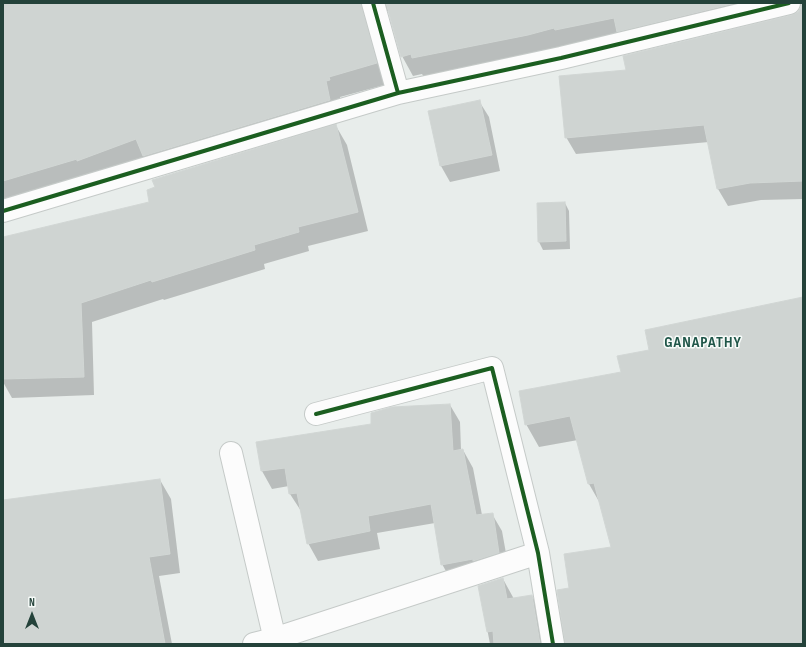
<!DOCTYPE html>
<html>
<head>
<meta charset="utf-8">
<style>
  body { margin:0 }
  #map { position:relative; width:806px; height:647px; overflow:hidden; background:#e8edeb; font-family:"Sofia Sans Condensed",sans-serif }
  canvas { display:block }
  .frame { position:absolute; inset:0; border:4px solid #24423a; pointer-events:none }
  .north { position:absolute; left:12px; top:595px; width:40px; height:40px; -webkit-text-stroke:3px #f7fbf9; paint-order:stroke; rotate:0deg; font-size:11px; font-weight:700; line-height:16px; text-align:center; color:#24423a }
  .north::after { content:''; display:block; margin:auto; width:14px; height:18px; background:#24423a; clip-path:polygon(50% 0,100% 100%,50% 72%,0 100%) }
</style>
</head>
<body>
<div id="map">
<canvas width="806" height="647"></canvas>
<div class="frame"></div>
<div class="north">N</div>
</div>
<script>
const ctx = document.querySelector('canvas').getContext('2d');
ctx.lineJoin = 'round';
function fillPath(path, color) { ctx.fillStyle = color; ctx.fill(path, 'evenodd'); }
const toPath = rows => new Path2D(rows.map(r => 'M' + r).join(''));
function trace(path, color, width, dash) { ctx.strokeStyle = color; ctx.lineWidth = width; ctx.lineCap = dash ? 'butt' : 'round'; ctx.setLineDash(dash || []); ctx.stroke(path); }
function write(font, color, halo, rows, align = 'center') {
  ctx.font = font + ' "Sofia Sans Condensed",sans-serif'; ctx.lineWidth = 3; ctx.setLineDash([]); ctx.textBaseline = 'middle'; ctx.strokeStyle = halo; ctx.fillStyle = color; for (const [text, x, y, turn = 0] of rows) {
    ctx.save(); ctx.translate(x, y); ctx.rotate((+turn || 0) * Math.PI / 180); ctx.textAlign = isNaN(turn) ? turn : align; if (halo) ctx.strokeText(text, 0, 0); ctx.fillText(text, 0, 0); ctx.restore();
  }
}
fillPath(toPath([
  [3,3,803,3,803,5,630,51,424,77,422,74,413,76,402,56,389,11,382,11,388,84,340,97,340,100,3,212],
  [803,28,803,199,761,200,728,206,718,189,709,142,576,154,566,137,628,71],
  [479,101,489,117,500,171,450,182,441,166],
  [336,126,347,145,368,231,308,246,309,251,264,264,265,269,164,300,163,299,92,322,94,395,12,398,3,382,3,244,150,203],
  [565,203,569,211,570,249,543,250,539,242],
  [803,298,803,644,566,644,570,589,613,548,601,505,589,484,578,440,539,447,526,424,622,373,650,351],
  [450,405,460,422,461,450,463,450,473,468,482,515,492,514,502,531,509,570,452,582,442,564,435,523,377,533,380,549,318,561,308,543,301,511,290,494,289,486,272,489,262,471,372,424],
  [160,480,171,499,180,573,159,576,172,644,3,644,3,506],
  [503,579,514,599,532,596,545,619,549,644,490,644,479,586]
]), '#0003');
const building = toPath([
  [3,3,361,3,377,63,329,77,330,80,326,81,330,100,143,156,136,139,77,161,77,159,3,181,3,3],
  [386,3,736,3,617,32,614,18,555,30,554,28,528,35,412,58,411,54,401,57,386,3],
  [801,3,803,3,803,181,750,183,717,189,704,125,565,138,559,76,626,70,623,56,792,15,798,12,801,7,801,3],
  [480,100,492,155,440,166,428,111,480,100],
  [336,124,358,212,298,227,299,232,254,245,255,250,152,282,151,280,81,303,84,377,3,379,3,237,149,202,147,190,155,187,152,180,336,124],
  [565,202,566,241,538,242,537,203,565,202],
  [803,297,803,644,565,644,557,590,569,588,564,554,611,547,594,483,588,484,570,416,525,425,519,391,621,372,617,356,649,350,645,330,803,297],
  [450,404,453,451,463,449,476,515,493,513,499,553,473,561,473,559,441,565,431,504,368,516,370,531,307,544,297,493,289,494,285,468,261,471,256,442,371,424,371,413,392,407,450,404],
  [160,479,170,554,149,557,165,644,3,644,3,500,160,479],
  [503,578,507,599,532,595,540,644,494,644,493,631,487,632,478,586,503,578]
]);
fillPath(building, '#cfd4d2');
trace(building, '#d1d6d4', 1);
const street = toPath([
  [373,3,398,93,561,58,789,3],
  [3,211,398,93],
  [316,414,492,368,538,553,553,644],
  [231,453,276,644],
  [254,644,274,639,538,553]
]);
trace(street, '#c5cac8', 24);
trace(street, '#fcfcfc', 22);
trace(toPath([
  [373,3,398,93,561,58,789,3],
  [3,211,398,93],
  [316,414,492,368,538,553,553,644]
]), '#1b5e20', 4);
ctx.letterSpacing = '1px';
write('bold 16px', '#1f5548', '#f7fbf9', [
  ["GANAPATHY",703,343]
]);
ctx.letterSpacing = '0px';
</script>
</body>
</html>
